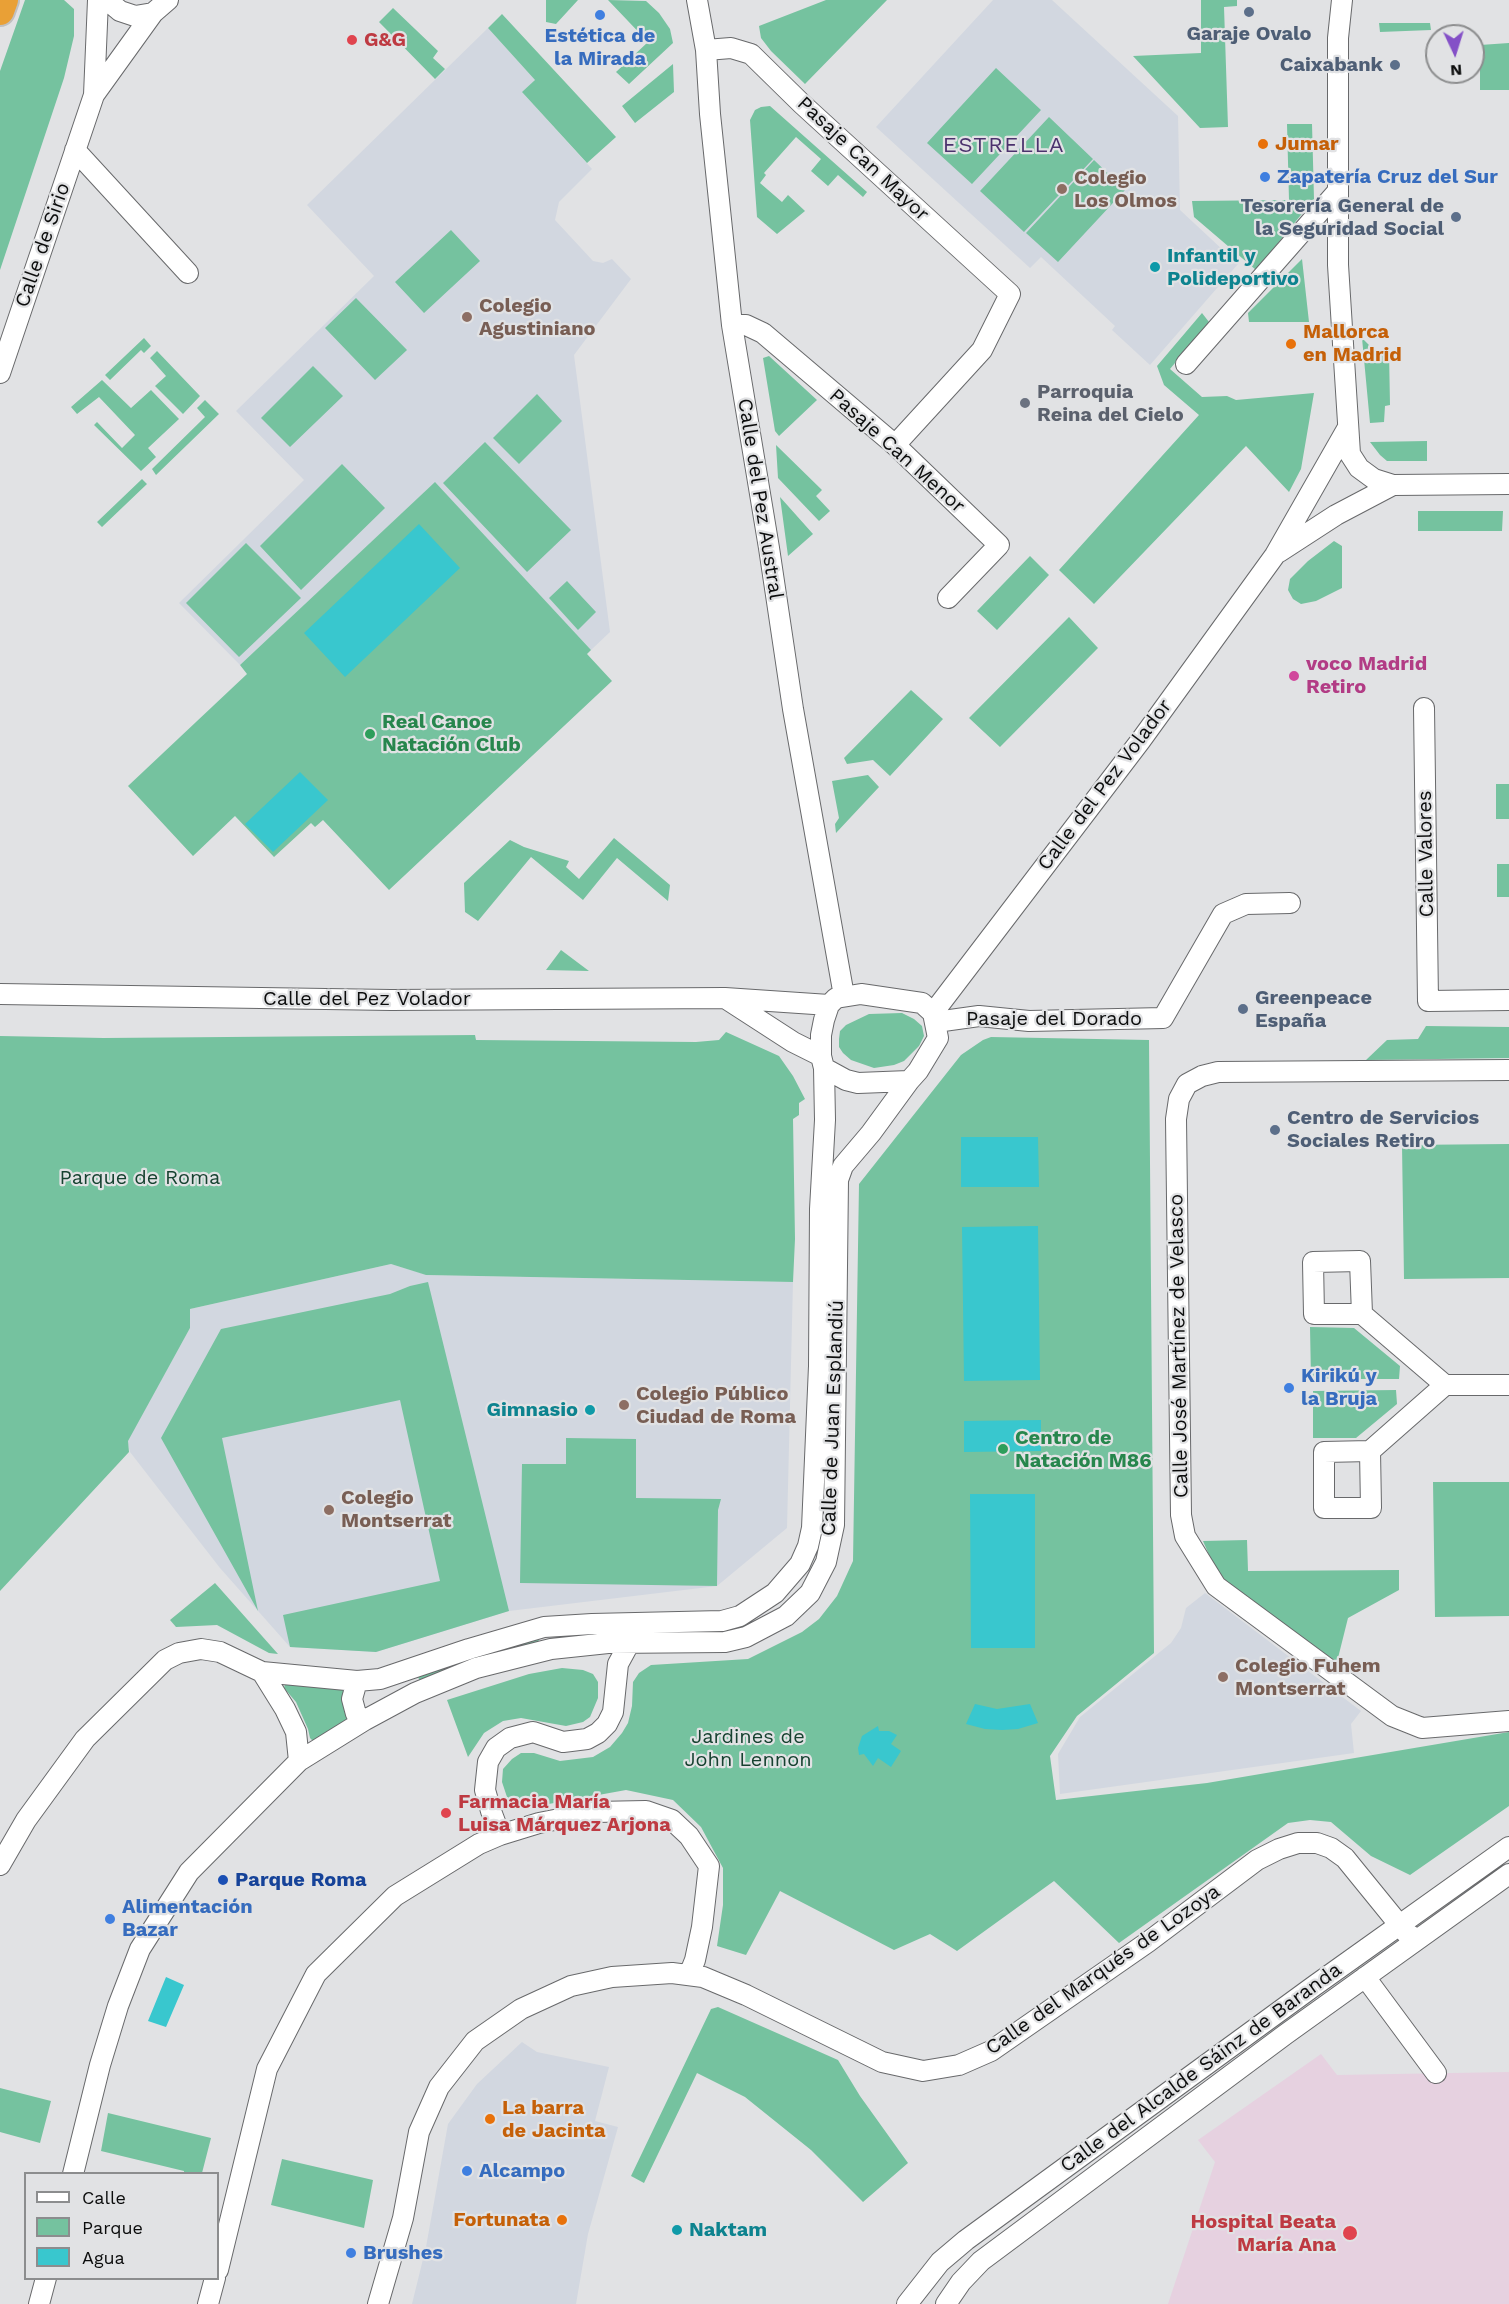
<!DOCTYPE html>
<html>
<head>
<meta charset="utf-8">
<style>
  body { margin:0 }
  #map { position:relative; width:1509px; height:2304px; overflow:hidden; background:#e1e2e4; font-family:"Work Sans",sans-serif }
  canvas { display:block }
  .legend { position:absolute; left:24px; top:2172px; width:195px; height:108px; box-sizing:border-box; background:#e1e2e4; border:2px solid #8c8d8e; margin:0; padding:8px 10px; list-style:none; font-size:18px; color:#0c0d0d }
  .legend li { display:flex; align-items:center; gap:12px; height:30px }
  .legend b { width:30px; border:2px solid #8c8d8e }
  .north { position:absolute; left:1425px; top:24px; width:60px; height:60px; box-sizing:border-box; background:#e1e2e4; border:2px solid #8c8d8e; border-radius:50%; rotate:176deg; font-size:16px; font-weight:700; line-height:24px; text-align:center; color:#0c0d0d }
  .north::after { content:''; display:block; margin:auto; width:21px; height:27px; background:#8450c7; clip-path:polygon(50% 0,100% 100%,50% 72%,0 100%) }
</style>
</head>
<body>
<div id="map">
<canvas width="1509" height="2304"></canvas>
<ul class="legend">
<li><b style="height:8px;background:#fff"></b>Calle</li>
<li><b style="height:16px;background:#75c29f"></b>Parque</li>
<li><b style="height:16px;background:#39c7ce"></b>Agua</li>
</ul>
<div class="north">N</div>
</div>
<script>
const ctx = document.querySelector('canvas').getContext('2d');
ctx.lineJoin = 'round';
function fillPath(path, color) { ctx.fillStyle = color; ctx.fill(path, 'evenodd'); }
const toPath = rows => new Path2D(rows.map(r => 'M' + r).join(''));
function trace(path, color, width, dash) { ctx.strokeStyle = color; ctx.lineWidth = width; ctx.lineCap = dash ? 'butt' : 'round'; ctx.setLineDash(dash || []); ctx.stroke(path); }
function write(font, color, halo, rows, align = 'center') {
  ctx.font = font + ' "Work Sans",sans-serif'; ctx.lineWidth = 4.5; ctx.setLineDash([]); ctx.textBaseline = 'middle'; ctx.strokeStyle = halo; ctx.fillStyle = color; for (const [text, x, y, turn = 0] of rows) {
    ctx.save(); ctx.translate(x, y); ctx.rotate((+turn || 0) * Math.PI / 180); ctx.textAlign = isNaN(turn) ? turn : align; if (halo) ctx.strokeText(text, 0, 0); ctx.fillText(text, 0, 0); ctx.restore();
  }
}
fillPath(toPath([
  [993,0,1052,0,1178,116,1180,210,1238,264,1150,365,1112,330,1115,326,1041,257,1030,268,876,127],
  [488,28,535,80,523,93,592,169,559,202,555,220,593,261,603,263,612,259,631,279,574,355,610,632,591,650,435,483,240,665,179,603,304,480,236,411,374,276,307,205],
  [391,1264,427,1275,793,1282,787,1528,717,1586,509,1611,376,1652,290,1647,220,1568,130,1452,127,1441,190,1328,190,1309],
  [1205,1593,1361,1711,1351,1724,1354,1753,1060,1794,1058,1754,1080,1717,1171,1643,1181,1628,1186,1608],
  [522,2042,537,2052,609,2067,595,2121,618,2127,588,2234,576,2304,412,2304,426,2247,448,2124,477,2084]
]), '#d2d7e0');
fillPath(toPath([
  [1321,2054,1337,2075,1509,2072,1509,2304,1168,2304,1215,2162,1198,2140]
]), '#e6d1e0');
fillPath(toPath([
  [25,0,64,0,74,9,74,36,64,78,0,270,0,71],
  [546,0,578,0,556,24,546,22],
  [608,0,646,1,659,13,670,29,673,43,629,84,616,72,648,42],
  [826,0,887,0,805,84,771,51,761,38,759,26],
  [1201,0,1237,0,1237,6,1224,7,1228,127,1200,128,1133,56,1201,53],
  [393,8,438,51,433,58,445,69,435,79,379,22],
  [502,14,616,137,587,163,522,92,535,80,488,28],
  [1379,23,1430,23,1431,30,1380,32],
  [1509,43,1509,90,1480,90,1480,45],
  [673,64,674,92,635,123,622,106],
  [996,68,1041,110,972,184,927,143],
  [770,106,867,192,863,197,838,175,828,186,811,171,821,159,796,137,764,173,766,175,760,183,782,202,788,195,805,211,777,234,757,217,750,120,755,110,761,107],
  [1049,117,1093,159,1024,232,980,191],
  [1287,124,1312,124,1314,199,1256,270,1194,217,1192,201,1289,200],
  [1094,160,1125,190,1058,262,1026,233],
  [451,230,480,261,424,313,395,282],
  [1302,259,1309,322,1249,322,1248,313],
  [356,298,407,350,375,380,325,328],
  [1202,313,1209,322,1170,369,1202,397,1227,396,1236,400,1314,393,1301,469,1289,492,1246,446,1094,604,1059,570,1199,415,1164,385,1157,366],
  [144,338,151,346,144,353,141,350,110,380,105,375],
  [1362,338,1375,351,1389,352,1390,405,1385,406,1384,422,1370,423],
  [157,351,200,396,183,414,155,386,166,376,150,358],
  [769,356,817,400,779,436,775,431,763,358],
  [313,366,343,396,290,447,261,418],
  [102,380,131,408,151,390,179,419,148,448,156,457,141,471,94,425,97,422,122,448,135,435,99,397,77,414,71,407],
  [537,394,562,421,519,464,493,438],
  [205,400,219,414,156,475,152,469,205,417,197,408],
  [1427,441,1427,461,1387,461,1380,455,1370,442],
  [485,442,571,530,527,572,443,483],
  [776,445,822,490,816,496,830,511,819,521,778,478],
  [342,464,385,508,301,590,260,546],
  [142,479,147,484,102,527,97,522],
  [435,482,591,650,587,654,612,681,389,890,323,820,315,827,311,823,274,857,235,816,193,856,128,786,247,674,240,665],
  [780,497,813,534,788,556],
  [1418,511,1503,511,1502,531,1418,531],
  [1334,541,1342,546,1342,588,1316,601,1301,604,1293,599,1288,590,1290,579,1308,561],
  [246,543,301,598,239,657,186,603],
  [1030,556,1049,575,997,630,977,611],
  [567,581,596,612,578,630,549,598],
  [1069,617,1098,648,1000,747,969,718],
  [911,690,943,719,890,776,873,760,847,764,844,758],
  [868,775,879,787,836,833,835,824,839,818,832,781],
  [1496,784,1509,784,1509,819,1496,819],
  [614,838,670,885,668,901,617,858,583,900,531,857,478,921,465,912,464,883,510,840,524,847,569,861,566,867,579,879],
  [1497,864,1509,864,1509,897,1497,897],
  [561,950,589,971,546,970],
  [902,1013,914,1019,922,1026,924,1036,919,1046,904,1061,894,1065,874,1068,851,1060,843,1053,839,1047,839,1039,840,1031,846,1025,869,1014],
  [1426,1026,1509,1027,1509,1058,1366,1060,1387,1040,1418,1039],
  [726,1032,779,1056,793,1076,805,1099,799,1103,799,1115,793,1119,795,1239,793,1282,426,1275,391,1264,190,1309,190,1328,128,1441,129,1452,0,1591,0,1036,104,1038,475,1035,476,1040,696,1042,719,1040],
  [991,1037,1149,1040,1154,1653,1077,1716,1050,1756,1056,1800,1207,1783,1509,1732,1509,1806,1410,1875,1371,1856,1331,1822,1310,1820,1288,1823,1119,1943,1054,1881,957,1951,930,1934,894,1950,780,1891,746,1955,717,1946,723,1905,723,1868,701,1827,673,1800,626,1790,532,1807,518,1806,507,1797,502,1782,503,1769,512,1759,521,1753,534,1753,560,1761,593,1757,610,1747,622,1733,628,1723,632,1706,633,1682,639,1673,651,1665,748,1659,802,1632,819,1619,837,1596,853,1561,859,1184,961,1055,983,1040],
  [1509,1144,1509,1278,1404,1279,1402,1145],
  [428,1282,509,1611,376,1652,290,1647,283,1615,440,1581,400,1400,222,1438,258,1611,161,1438,221,1329,390,1294,410,1286],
  [1310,1327,1354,1328,1400,1366,1399,1379,1311,1379],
  [1396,1390,1397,1404,1356,1438,1313,1438,1313,1391],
  [566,1438,636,1439,636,1498,721,1499,718,1510,717,1586,520,1583,522,1464,566,1464],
  [1433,1482,1509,1482,1509,1616,1435,1617],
  [1247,1540,1248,1571,1399,1570,1399,1590,1348,1618,1337,1662,1233,1589,1216,1571,1203,1541],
  [215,1583,278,1654,269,1653,217,1625,176,1627,170,1620],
  [537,1638,542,1645,420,1681,417,1675],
  [562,1668,583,1670,593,1674,598,1682,598,1698,590,1717,583,1722,566,1726,521,1718,503,1721,484,1733,468,1757,447,1700,529,1674],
  [285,1684,344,1687,343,1696,350,1717,313,1741,310,1738,308,1729,296,1702,284,1688],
  [718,2007,838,2060,860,2096,908,2163,863,2202,811,2150,745,2097,697,2073,644,2183,631,2176,711,2009],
  [0,2088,51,2101,40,2143,0,2132],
  [108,2113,211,2138,202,2173,184,2173,184,2171,101,2151],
  [282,2159,373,2180,364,2228,271,2205]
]), '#75c29f');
fillPath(toPath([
  [419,524,460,568,345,677,304,633],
  [300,772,328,800,273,852,245,824],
  [961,1137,1038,1137,1039,1187,961,1187],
  [1038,1226,1040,1380,964,1381,962,1227],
  [1041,1420,1041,1451,964,1452,964,1421],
  [970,1494,1035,1494,1035,1648,971,1648],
  [975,1704,997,1709,1030,1704,1038,1723,1018,1729,1002,1730,985,1729,966,1724],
  [878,1726,879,1731,889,1731,897,1735,891,1744,901,1751,891,1767,878,1758,873,1766,864,1754,859,1755,858,1748,862,1736],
  [166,1977,184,1985,166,2027,148,2021]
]), '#39c7ce');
const minor = toPath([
  [107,0,120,11,135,16,153,13,168,0],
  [697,0,706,50,710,114,732,325,769,548,793,709,844,996],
  [1342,0,1338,38,1338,265,1350,454,1359,468,1374,479,1393,485,1509,484],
  [706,50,731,48,751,54,802,104,1010,294,982,350,895,445],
  [94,95,98,0],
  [75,150,188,273],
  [732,325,746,325,763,333,895,445,999,545,948,598],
  [1186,364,1337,192],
  [0,373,94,95,153,13],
  [1279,552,1336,515,1393,485],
  [1424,708,1428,1001,1509,1000],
  [0,994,391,1000,725,998,829,1005],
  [725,998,793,1042,821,1056],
  [933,1013,1141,740,1275,555,1347,429],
  [936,1022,979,1016,1029,1021,1163,1018,1223,914,1246,904,1290,903],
  [1509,1070,1218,1072,1202,1076,1187,1084,1179,1099,1176,1119,1181,1515,1185,1536,1216,1586,1392,1716,1422,1728,1509,1721],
  [1362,1314,1360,1261,1313,1262,1314,1314,1362,1314,1445,1385,1509,1385],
  [1370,1451,1371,1508,1324,1508,1324,1452,1370,1451,1445,1385],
  [262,1672,285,1709,296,1732,299,1761],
  [357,1681,352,1699,356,1714,365,1720],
  [500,1835,491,1811,485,1790,488,1762,496,1748,510,1738,533,1732,563,1742,587,1739,598,1733,607,1724,613,1712,618,1664,630,1642],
  [0,1865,26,1820,85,1739,165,1660,179,1653,201,1649,220,1652,262,1672,357,1681,380,1679,469,1649,544,1627,592,1624,722,1621,740,1616,775,1593,800,1564,808,1546,812,1528,819,1366,820,1209,825,1120,824,1068,821,1056,821,1035,824,1020,829,1005,836,998,861,994,922,1003,933,1013,938,1038,918,1071,909,1081,858,1083,846,1080,824,1068],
  [1365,1977,1436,2073],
  [73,2174,100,2065,118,2006,140,1949,189,1872,299,1761,365,1720,415,1693,476,1668,551,1649,608,1643,725,1642,746,1637,786,1616,810,1593,826,1562,834,1525,838,1180,843,1166,871,1133,909,1081],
  [218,2270,267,2069,316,1974,395,1896,479,1844,500,1835,539,1823,595,1812,646,1811,672,1820,689,1836,709,1866,702,1927,695,1960,691,1970,687,1973],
  [39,2304,46,2278],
  [208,2304,215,2278],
  [378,2304,403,2218,419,2132,439,2087,475,2041,521,2009,571,1986,612,1977,672,1973,703,1977,746,1995,882,2062,923,2071,959,2065,991,2051,1148,1942,1257,1860,1279,1849,1298,1843,1317,1843,1331,1848,1345,1858,1406,1933,1417,1939],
  [907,2304,940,2262,966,2240,1314,1986,1509,1847],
  [946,2304,961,2282,981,2261,1286,2034,1509,1874]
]);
const highway = toPath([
  [0,11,4,0]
]);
trace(minor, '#68696b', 22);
trace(highway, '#c0c0c0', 32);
trace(minor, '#fff', 20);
trace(highway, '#e9a036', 28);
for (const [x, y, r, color] of [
  [1249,12,6,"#5c6f8a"],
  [600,15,6,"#3f7fe0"],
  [352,40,6,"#e0444e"],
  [1395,65,6,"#5c6f8a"],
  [1263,144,6,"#e8710a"],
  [1265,177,6,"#3f7fe0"],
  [1062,189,6,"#8d6e63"],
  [1456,217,6,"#5c6f8a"],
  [1155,267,6,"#0f9aa8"],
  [467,317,6,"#8d6e63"],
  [1291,344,6,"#e8710a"],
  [1025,403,6,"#6b7280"],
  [1294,676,6,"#d1479c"],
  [370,734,6,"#2e9e5b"],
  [1243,1009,6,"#5c6f8a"],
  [1275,1130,6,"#5c6f8a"],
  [1289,1388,6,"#3f7fe0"],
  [624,1405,6,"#8d6e63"],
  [590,1410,6,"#0f9aa8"],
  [1003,1449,6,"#2e9e5b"],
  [329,1510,6,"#8d6e63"],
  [1223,1677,6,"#8d6e63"],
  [446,1813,6,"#e0444e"],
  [223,1880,6,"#1a4fb4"],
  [110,1919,6,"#3f7fe0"],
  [490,2119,6,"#e8710a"],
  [467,2171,6,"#3f7fe0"],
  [562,2220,6,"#e8710a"],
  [677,2230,6,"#0f9aa8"],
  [1350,2233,8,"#e0444e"],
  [351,2253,6,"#3f7fe0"]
]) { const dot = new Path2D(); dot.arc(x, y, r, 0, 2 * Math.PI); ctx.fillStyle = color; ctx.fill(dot); trace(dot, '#e1e2e4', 2); }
write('bold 20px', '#4e5e75', '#e1e2e4', [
  ["Garaje Ovalo",1249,34,"center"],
  ["Caixabank",1383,65],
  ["Tesorería General de",1444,206],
  ["la Seguridad Social",1444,229],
  ["Greenpeace",1255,998,"left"],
  ["España",1255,1021,"left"],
  ["Centro de Servicios",1287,1118,"left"],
  ["Sociales Retiro",1287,1141,"left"]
], 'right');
write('bold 20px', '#366cbe', '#e1e2e4', [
  ["Estética de",600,36,"center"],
  ["la Mirada",600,59,"center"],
  ["Zapatería Cruz del Sur",1277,177],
  ["Kirikú y",1301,1376],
  ["la Bruja",1301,1399],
  ["Alimentación",122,1907],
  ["Bazar",122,1930],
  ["Alcampo",479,2171],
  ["Brushes",363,2253]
], 'left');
write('bold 20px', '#be3a42', '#e1e2e4', [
  ["G&G",364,40],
  ["Farmacia María",458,1802],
  ["Luisa Márquez Arjona",458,1825],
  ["Hospital Beata",1336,2222,"right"],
  ["María Ana",1336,2245,"right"]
], 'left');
write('bold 20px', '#c56008', '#e1e2e4', [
  ["Jumar",1275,144],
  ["Mallorca",1303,332],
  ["en Madrid",1303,355],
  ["La barra",502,2108],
  ["de Jacinta",502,2131],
  ["Fortunata",550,2220,"right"]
], 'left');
write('20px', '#0c0d0d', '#e1e2e4', [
  ["Pasaje Can Mayor",863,159,43],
  ["Calle de Sirio",43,245,-71],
  ["Pasaje Can Menor",897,451,42],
  ["Calle del Pez Austral",760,499,81],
  ["Calle del Pez Volador",1105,785,-53],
  ["Calle Valores",1426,854,-91],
  ["Calle del Pez Volador",367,999],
  ["Pasaje del Dorado",1054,1019],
  ["Calle José Martínez de Velasco",1179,1346,-91],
  ["Calle de Juan Esplandiú",833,1418,-88],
  ["Calle del Marqués de Lozoya",1103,1970,-35],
  ["Calle del Alcalde Sáinz de Baranda",1201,2068,-36]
]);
write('bold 20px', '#785e54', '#e1e2e4', [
  ["Colegio",1074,178],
  ["Los Olmos",1074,201],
  ["Colegio",479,306],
  ["Agustiniano",479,329],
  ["Colegio Público",636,1394],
  ["Ciudad de Roma",636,1417],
  ["Colegio",341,1498],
  ["Montserrat",341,1521],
  ["Colegio Fuhem",1235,1666],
  ["Montserrat",1235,1689]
], 'left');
write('bold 20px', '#0d838f', '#e1e2e4', [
  ["Infantil y",1167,256],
  ["Polideportivo",1167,279],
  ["Gimnasio",578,1410,"right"],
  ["Naktam",689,2230]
], 'left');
write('bold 20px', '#5b616d', '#e1e2e4', [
  ["Parroquia",1037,392],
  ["Reina del Cielo",1037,415]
], 'left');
write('bold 20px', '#b23c85', '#e1e2e4', [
  ["voco Madrid",1306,664],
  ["Retiro",1306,687]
], 'left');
write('bold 20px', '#27864d', '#e1e2e4', [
  ["Real Canoe",382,722],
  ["Natación Club",382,745],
  ["Centro de",1015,1438],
  ["Natación M86",1015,1461]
], 'left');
write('20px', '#164230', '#e1e2e4', [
  ["Parque de Roma",140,1178],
  ["Jardines de",748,1737],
  ["John Lennon",748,1760]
]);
write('bold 20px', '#164399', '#e1e2e4', [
  ["Parque Roma",235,1880]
], 'left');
ctx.letterSpacing = '1.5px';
write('22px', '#4b326d', '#e1e2e4', [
  ["ESTRELLA",1004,146]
]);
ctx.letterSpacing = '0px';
</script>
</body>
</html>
